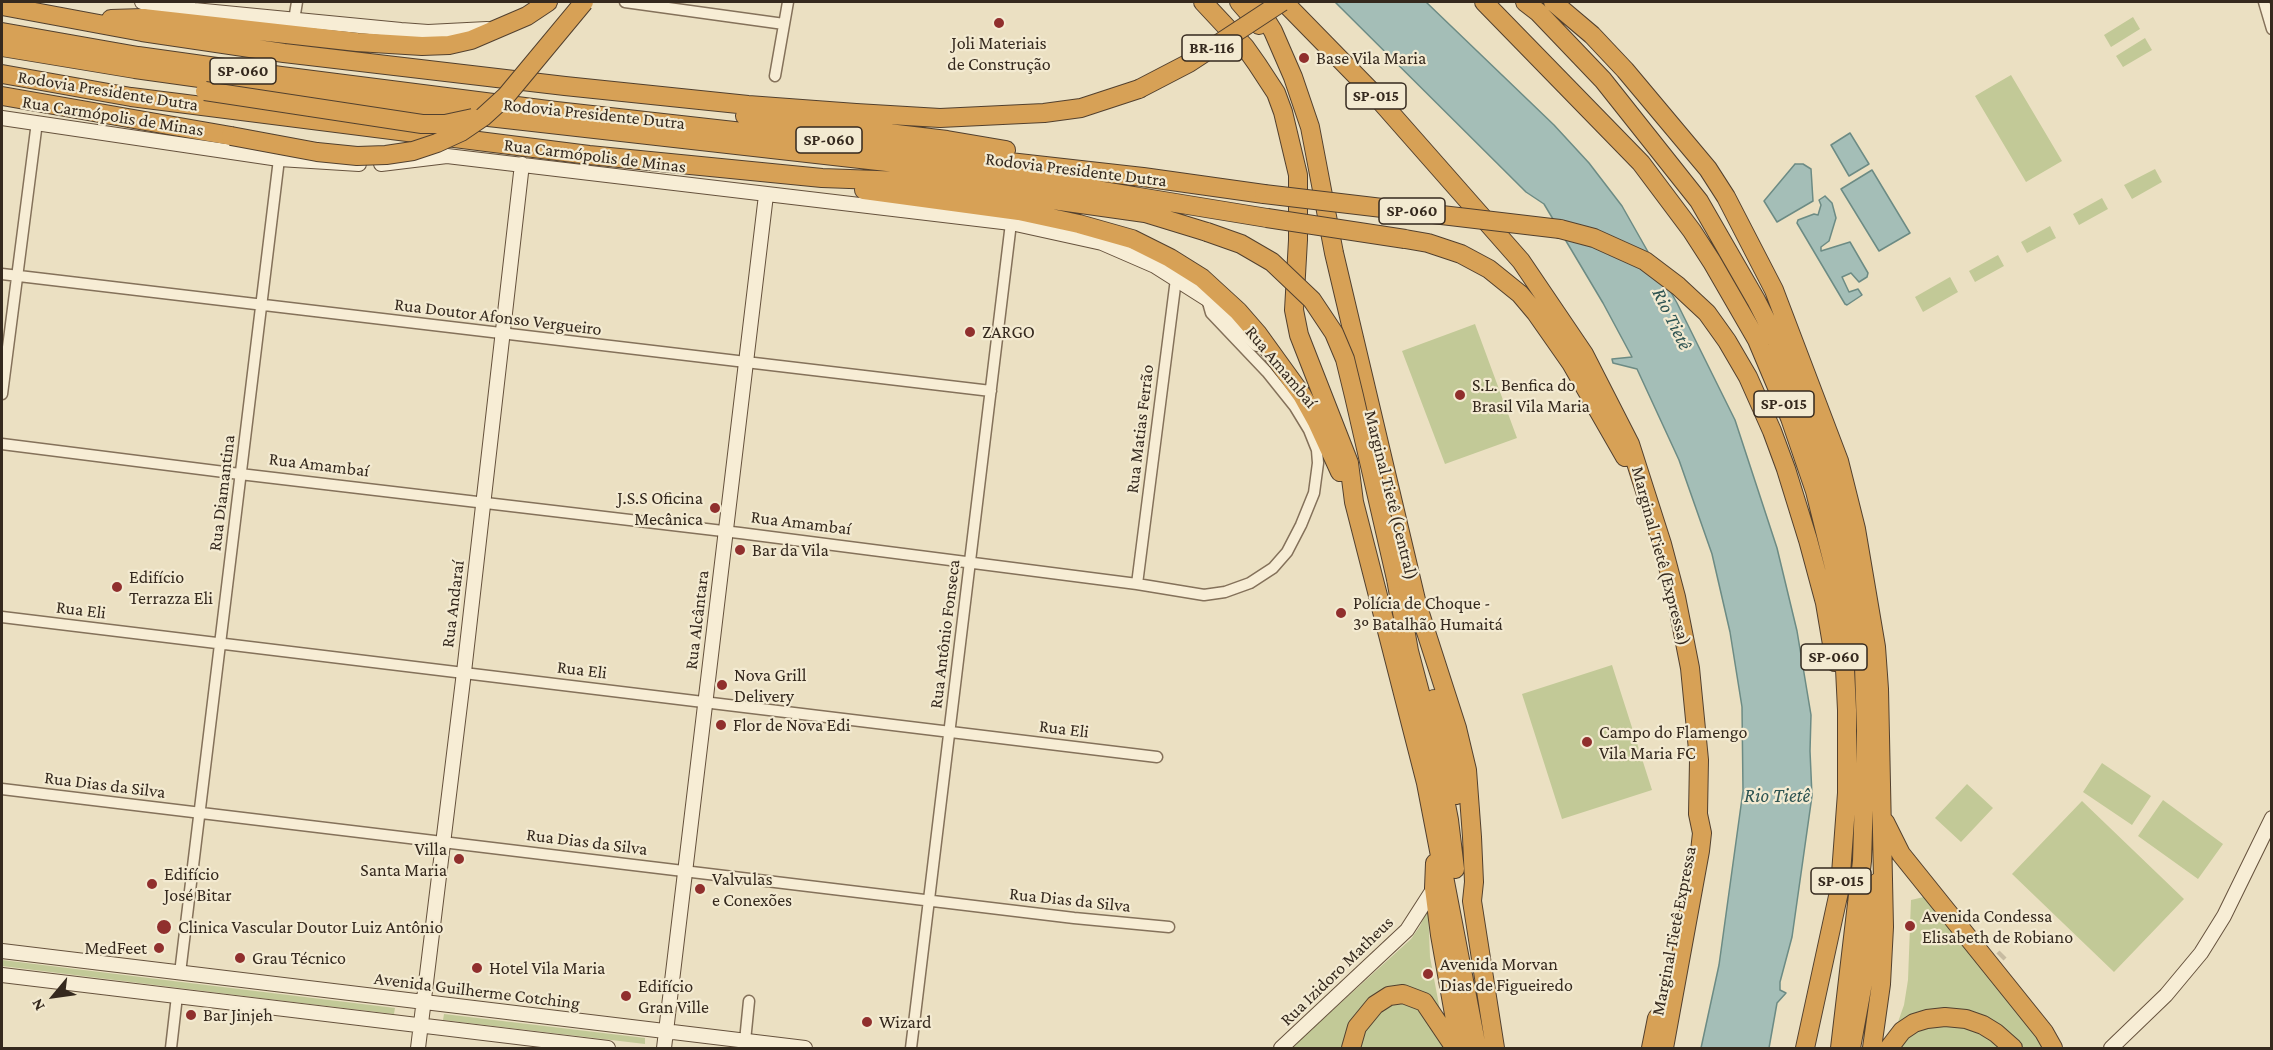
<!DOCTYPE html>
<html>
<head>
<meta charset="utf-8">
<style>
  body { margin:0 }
  #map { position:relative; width:2273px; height:1050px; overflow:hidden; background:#ebe0c2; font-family:"Crimson Pro",serif }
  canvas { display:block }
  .frame { position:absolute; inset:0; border:3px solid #35291e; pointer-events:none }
  .north { position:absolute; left:24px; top:966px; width:60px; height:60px; -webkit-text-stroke:4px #f3ead1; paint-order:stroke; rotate:241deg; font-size:16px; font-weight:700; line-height:24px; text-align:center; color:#35291e }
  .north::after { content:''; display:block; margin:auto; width:21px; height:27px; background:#35291e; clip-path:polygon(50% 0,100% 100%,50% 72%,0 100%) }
</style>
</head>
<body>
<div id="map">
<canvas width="2273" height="1050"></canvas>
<div class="frame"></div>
<div class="north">N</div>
</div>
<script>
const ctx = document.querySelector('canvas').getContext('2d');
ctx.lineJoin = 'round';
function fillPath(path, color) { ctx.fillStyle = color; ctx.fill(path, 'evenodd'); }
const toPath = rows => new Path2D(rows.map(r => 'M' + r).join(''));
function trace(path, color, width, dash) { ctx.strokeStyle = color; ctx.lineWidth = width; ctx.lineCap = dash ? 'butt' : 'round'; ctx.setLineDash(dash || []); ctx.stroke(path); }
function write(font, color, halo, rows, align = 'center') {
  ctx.font = font + ' "Crimson Pro",serif'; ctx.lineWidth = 4.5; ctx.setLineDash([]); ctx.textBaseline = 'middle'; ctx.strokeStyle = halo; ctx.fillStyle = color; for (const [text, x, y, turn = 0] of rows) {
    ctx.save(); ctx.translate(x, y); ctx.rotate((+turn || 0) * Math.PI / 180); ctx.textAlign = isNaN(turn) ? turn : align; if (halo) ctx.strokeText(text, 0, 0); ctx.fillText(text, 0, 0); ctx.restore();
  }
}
fillPath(toPath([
  [2133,17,2140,29,2111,47,2104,35],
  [2145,38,2152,50,2123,67,2116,56],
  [2011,75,2062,161,2026,182,1975,96],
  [2155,169,2162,182,2132,199,2124,185],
  [2102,198,2108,209,2079,225,2073,214],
  [2050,226,2056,238,2027,253,2021,242],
  [1998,255,2004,266,1975,282,1969,271],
  [1950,277,1958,292,1923,312,1915,297],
  [1475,324,1517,438,1445,464,1402,351],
  [1612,665,1652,790,1562,819,1522,694],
  [2102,763,2151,796,2132,825,2083,792],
  [1967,784,1993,808,1961,842,1935,818],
  [2163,800,2223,844,2198,879,2138,836],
  [2082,801,2184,899,2114,972,2012,874],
  [1928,896,2034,1034,2043,1048,1892,1048,1905,1035,1898,1022,1904,1005,1908,980,1911,900],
  [1428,908,1430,957,1447,1048,1291,1048,1411,939,1420,926],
  [2,960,165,980,395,1008,394,1014,268,999,2,966],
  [444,1014,645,1038,645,1044,443,1020]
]), '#c2c997');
const water = toPath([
  [1335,2,1426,2,1554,125,1589,163,1622,206,1677,303,1735,420,1777,548,1797,631,1811,715,1810,751,1812,796,1792,937,1780,982,1780,990,1786,993,1777,1003,1769,1048,1701,1048,1719,965,1743,791,1742,707,1730,632,1712,554,1679,460,1637,369,1613,363,1612,359,1632,357,1603,303,1544,204,1526,192,1335,2],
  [1850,133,1869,164,1849,176,1831,145,1850,133],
  [1795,164,1803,164,1811,169,1813,201,1777,222,1764,201,1795,164],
  [1872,170,1910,233,1879,251,1841,189,1872,170],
  [1825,196,1832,203,1836,218,1829,241,1821,247,1821,251,1850,242,1868,273,1867,277,1859,282,1851,273,1842,277,1849,292,1858,289,1862,295,1847,305,1845,304,1797,223,1798,220,1814,214,1818,215,1821,205,1819,200,1825,196]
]);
fillPath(water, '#a4beb7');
trace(water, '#6c8b84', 1.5);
trace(toPath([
  [2000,957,2003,954]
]), '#c7bba1', 10, [10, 5]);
const street = toPath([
  [625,2,784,24],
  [2264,2,2272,29],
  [294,20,297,2],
  [775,76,788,2],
  [2,274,991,391],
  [2,394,37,122],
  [2,444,240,474,740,533,1137,584,1204,595,1225,592,1250,583,1273,568,1287,552,1301,525,1314,493,1318,463,1317,450,1309,430,1295,407,1267,372,1211,313,1207,299],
  [1137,584,1176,279],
  [2,617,1157,757],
  [2,789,1074,918,1169,927],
  [180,973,279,159],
  [745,1041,749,1001],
  [171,1048,177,996],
  [911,1048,1011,223]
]);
const secondary = toPath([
  [142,2,194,10,401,30,428,32,487,29],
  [2,118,279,159,359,164],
  [381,164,447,156,1011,223,1102,243,1155,266,1207,299,1257,344],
  [2,951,805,1048],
  [2,975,608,1048],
  [418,1048,464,672,522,164],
  [664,1048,766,195],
  [1281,1048,1407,930,1434,888],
  [2111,1048,2166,995,2201,953,2224,916,2272,818]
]);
const highway = toPath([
  [1203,2,1245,47,1257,64,1276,93,1283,112,1298,175,1298,240,1294,310,1299,335,1349,463,1354,502,1426,783,1477,1048],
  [1239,2,1259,25],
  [1255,2,1273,31,1293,77,1310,127,1334,253,1417,604,1457,728,1467,770,1472,837,1474,882,1472,901,1495,1048],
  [1284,2,1374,94,1521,261,1584,354,1630,444,1662,544,1676,597,1690,668,1699,760,1698,814,1702,833,1700,851,1664,1048],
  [1484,2,1641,163,1692,231,1712,262,1757,340,1790,418,1815,491,1834,567,1843,628,1847,710,1847,793,1840,887,1805,1048],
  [1525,2,1538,12,1603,80,1699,201,1756,300,1777,341,1813,433,1837,513,1853,582,1864,666,1866,731,1862,861,1840,1048],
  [1553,2,1592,35,1625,70,1708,169,1726,197,1774,290,1839,461,1856,529,1876,647,1879,689,1884,927,1881,984,1872,1048],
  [2,6,142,32,284,53,565,86,748,105,856,113,940,118,1044,113,1081,108,1139,89],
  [111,19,143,18,357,42,422,46,449,45,471,40,527,16,548,2],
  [2,32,138,56,281,76,556,111,1143,177,1264,194],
  [2,47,135,69,444,112,1011,176,1267,218],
  [2,74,131,97,589,155,822,178,904,181,1003,193,1145,213,1207,232],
  [2,96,231,136],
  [745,116,947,140,1006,150],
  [864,190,1019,211,1079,224,1132,239,1170,258,1202,278,1238,311,1258,334,1302,395,1317,422,1340,472],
  [1560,229,1594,238,1645,261,1678,286,1707,313,1727,341,1748,377,1772,431,1786,469,1808,540,1825,603,1835,662],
  [1405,239,1428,243,1461,254,1489,269,1520,294,1536,313,1571,363,1625,457],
  [1396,579,1409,651,1436,753,1449,820,1455,869],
  [1434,699,1449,750,1456,795],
  [1885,822,1901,854,2044,1032,2053,1048],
  [1435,863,1434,888,1440,935,1460,1048],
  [1351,1048,1357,1027,1375,1005,1389,996,1403,994,1424,1002,1455,1048],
  [1651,1048,1657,1018],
  [1851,1048,1865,972,1871,898,1878,882],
  [1889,1048,1902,1031,1914,1023,1927,1019,1945,1017,1966,1019,1983,1025,1996,1033,2013,1048]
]);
trace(street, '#84715a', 13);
trace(secondary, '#66523d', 16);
trace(highway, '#52402e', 20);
trace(street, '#f7edd5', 10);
trace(secondary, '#f7edd5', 14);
trace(highway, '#d7a156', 18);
const highwayBridge = toPath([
  [1139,89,1189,63,1282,2],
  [205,91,422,124,445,124,473,118],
  [231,136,317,152,357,156,386,155,413,151,437,143,461,132,483,117,506,96,584,2],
  [1264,194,1560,229],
  [1267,218,1405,239],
  [1207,232,1241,244,1272,262,1312,300,1334,333,1345,359,1354,396,1396,579]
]);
trace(highwayBridge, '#52402e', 20, []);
trace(highwayBridge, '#d7a156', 18);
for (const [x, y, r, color] of [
  [999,23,6,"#902f2d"],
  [1304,58,6,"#902f2d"],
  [970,332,6,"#902f2d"],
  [1460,395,6,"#902f2d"],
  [715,508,6,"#902f2d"],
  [740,550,6,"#902f2d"],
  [117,587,6,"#902f2d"],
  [1341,613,6,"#902f2d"],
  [722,685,6,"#902f2d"],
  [721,725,6,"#902f2d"],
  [1587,742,6,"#902f2d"],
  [459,859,6,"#902f2d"],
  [152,884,6,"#902f2d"],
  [700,889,6,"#902f2d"],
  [1910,926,6,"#902f2d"],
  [164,927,8,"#902f2d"],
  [159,948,6,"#902f2d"],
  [240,958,6,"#902f2d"],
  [477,968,6,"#902f2d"],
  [1428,974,6,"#902f2d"],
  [626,996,6,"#902f2d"],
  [191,1015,6,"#902f2d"],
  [867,1022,6,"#902f2d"]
]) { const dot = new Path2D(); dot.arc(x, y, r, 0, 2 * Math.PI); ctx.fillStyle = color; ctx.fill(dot); trace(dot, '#f3ead1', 2); }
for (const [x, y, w] of [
  [1212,48,60],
  [243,71,66],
  [1376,96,60],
  [829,140,66],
  [1412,211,66],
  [1784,404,60],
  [1834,657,66],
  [1841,881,60]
]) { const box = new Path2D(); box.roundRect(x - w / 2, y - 13, w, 26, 4.5); ctx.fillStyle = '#f3ead1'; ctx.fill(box); trace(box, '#35291e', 1.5); }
write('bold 16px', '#35291e', null, [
  ["BR-116",1212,48],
  ["SP-060",243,71],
  ["SP-015",1376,96],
  ["SP-060",829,140],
  ["SP-060",1412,211],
  ["SP-015",1784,404],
  ["SP-060",1834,657],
  ["SP-015",1841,881]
]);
write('18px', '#35291e', '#f3ead1', [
  ["Joli Materiais",999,43,"center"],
  ["de Construção",999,64,"center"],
  ["Base Vila Maria",1316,58],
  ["ZARGO",982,332],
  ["S.L. Benfica do",1472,385],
  ["Brasil Vila Maria",1472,406],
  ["J.S.S Oficina",703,498,"right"],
  ["Mecânica",703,519,"right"],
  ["Bar da Vila",752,550],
  ["Edifício",129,577],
  ["Terrazza Eli",129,598],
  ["Polícia de Choque -",1353,603],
  ["3º Batalhão Humaitá",1353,624],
  ["Nova Grill",734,675],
  ["Delivery",734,696],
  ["Flor de Nova Edi",733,725],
  ["Campo do Flamengo",1599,732],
  ["Vila Maria FC",1599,753],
  ["Villa",447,849,"right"],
  ["Santa Maria",447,870,"right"],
  ["Edifício",164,874],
  ["José Bitar",164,895],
  ["Valvulas",712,879],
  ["e Conexões",712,900],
  ["Avenida Condessa",1922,916],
  ["Elisabeth de Robiano",1922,937],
  ["Clinica Vascular Doutor Luiz Antônio",178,927],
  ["MedFeet",147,948,"right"],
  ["Grau Técnico",252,958],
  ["Avenida Morvan",1440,964],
  ["Dias de Figueiredo",1440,985],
  ["Hotel Vila Maria",489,968],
  ["Edifício",638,986],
  ["Gran Ville",638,1007],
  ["Bar Jinjeh",203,1015],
  ["Wizard",879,1022]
], 'left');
write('18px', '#35291e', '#f3ead1', [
  ["Rodovia Presidente Dutra",108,91,9],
  ["Rodovia Presidente Dutra",594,114,6],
  ["Rua Carmópolis de Minas",113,116,9],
  ["Rua Carmópolis de Minas",595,156,7],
  ["Rodovia Presidente Dutra",1076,170,7],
  ["Rua Doutor Afonso Vergueiro",498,317,7],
  ["Rua Amambaí",1281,367,50],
  ["Rua Matias Ferrão",1140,429,-83],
  ["Rua Amambaí",319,465,7],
  ["Rua Diamantina",222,493,-83],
  ["Marginal Tietê (Central)",1391,495,76],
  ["Rua Amambaí",801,523,7],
  ["Marginal Tietê (Expressa)",1661,556,75],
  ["Rua Andaraí",453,604,-83],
  ["Rua Eli",81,610,7],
  ["Rua Alcântara",697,620,-83],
  ["Rua Antônio Fonseca",945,634,-83],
  ["Rua Eli",582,670,7],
  ["Rua Eli",1064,729,7],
  ["Rua Dias da Silva",105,785,7],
  ["Rua Dias da Silva",587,842,7],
  ["Rua Dias da Silva",1070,900,6],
  ["Marginal Tietê Expressa",1674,931,-79],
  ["Rua Izidoro Matheus",1337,971,-44],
  ["Avenida Guilherme Cotching",477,991,7]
]);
write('italic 20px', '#2e5452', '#f3ead1', [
  ["Rio Tietê",1672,319,64],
  ["Rio Tietê",1777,796]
]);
</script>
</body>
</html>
